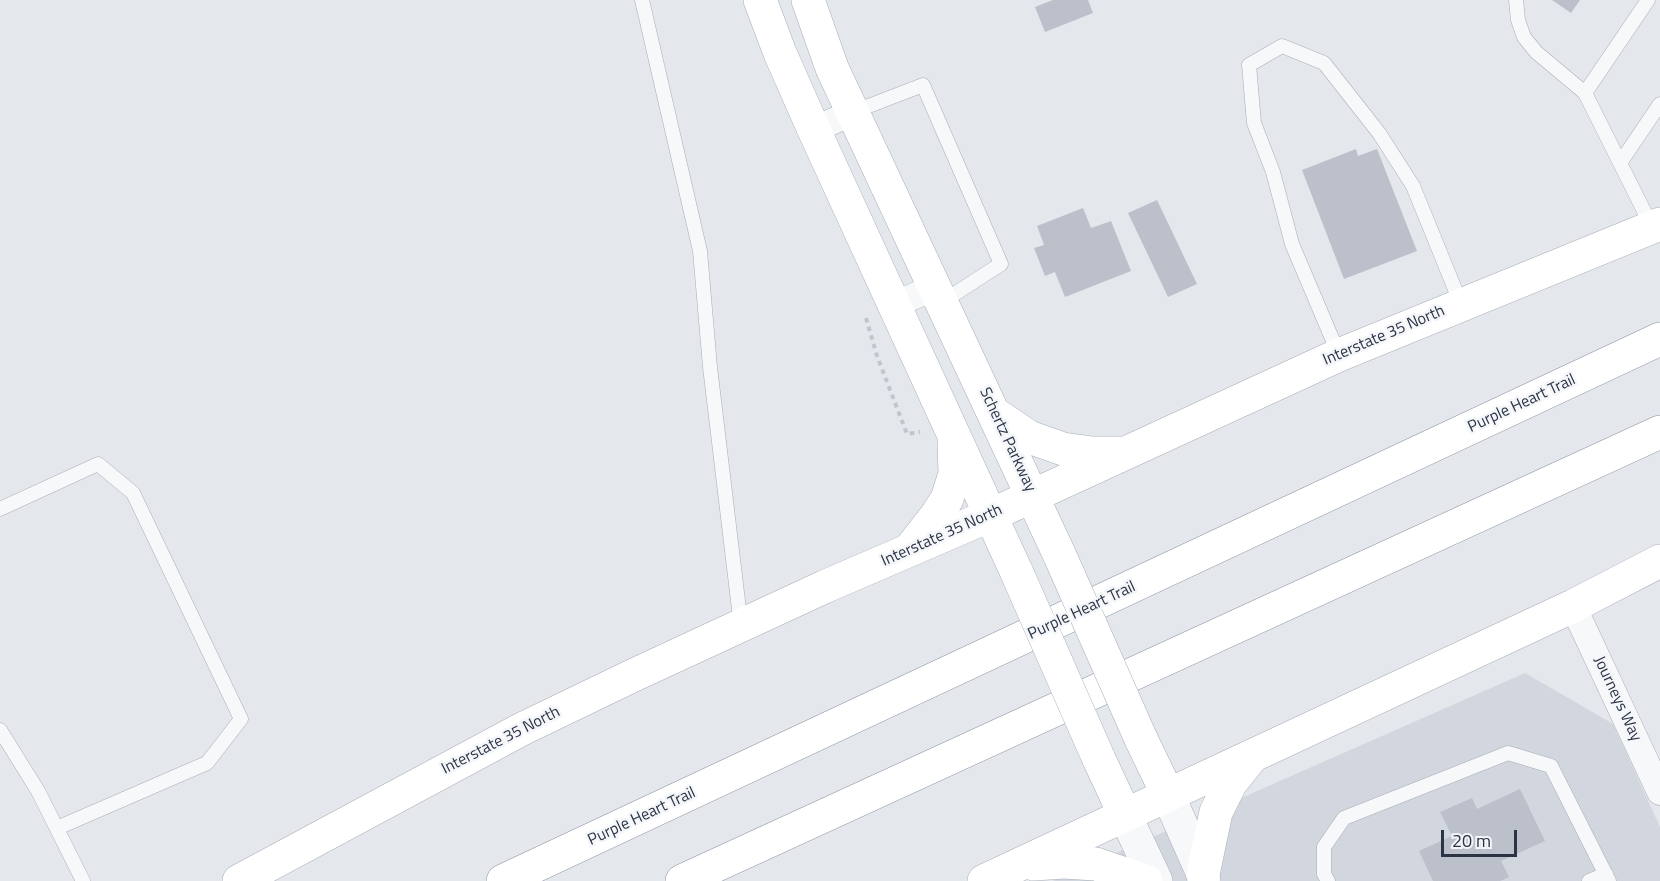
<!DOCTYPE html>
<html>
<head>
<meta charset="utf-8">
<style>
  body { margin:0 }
  #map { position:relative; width:1660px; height:881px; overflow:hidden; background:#e4e7ec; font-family:"Titillium Web",sans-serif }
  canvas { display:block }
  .scale { position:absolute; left:1441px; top:830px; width:76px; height:27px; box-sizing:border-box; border:3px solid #2b3445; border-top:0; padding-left:8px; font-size:18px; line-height:21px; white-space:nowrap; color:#2b3445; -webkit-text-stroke:4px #f4f6f9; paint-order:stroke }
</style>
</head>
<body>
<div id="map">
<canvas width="1660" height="881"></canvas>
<div class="scale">20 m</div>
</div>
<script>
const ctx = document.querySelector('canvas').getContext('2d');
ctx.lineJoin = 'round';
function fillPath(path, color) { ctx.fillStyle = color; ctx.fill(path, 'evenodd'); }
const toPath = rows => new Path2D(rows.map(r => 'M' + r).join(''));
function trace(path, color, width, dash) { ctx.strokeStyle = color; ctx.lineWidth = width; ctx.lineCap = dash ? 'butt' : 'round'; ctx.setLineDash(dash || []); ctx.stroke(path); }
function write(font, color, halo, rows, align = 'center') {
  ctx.font = font + ' "Titillium Web",sans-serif'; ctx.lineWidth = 5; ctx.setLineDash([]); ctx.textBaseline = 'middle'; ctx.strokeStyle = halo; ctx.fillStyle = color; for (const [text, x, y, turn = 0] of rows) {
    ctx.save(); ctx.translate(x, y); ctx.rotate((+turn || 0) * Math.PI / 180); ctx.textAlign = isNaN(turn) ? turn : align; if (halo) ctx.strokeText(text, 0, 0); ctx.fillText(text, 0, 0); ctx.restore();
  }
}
fillPath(toPath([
  [1525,673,1613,724,1660,827,1660,881,1053,881]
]), '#d2d6de');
fillPath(toPath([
  [1053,0,1088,0,1093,13,1045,32,1035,7],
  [1552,0,1580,0,1571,13],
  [1356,149,1358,156,1377,149,1417,251,1344,279,1302,170],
  [1157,200,1197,284,1168,297,1128,213],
  [1083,208,1091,228,1111,221,1131,271,1065,297,1055,272,1045,276,1034,248,1044,245,1037,226],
  [1520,789,1545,841,1501,861,1509,877,1500,881,1433,881,1419,851,1452,836,1440,812,1472,798,1477,809]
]), '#bbc0ca');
const service = toPath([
  [642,0,700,251,710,367,741,626],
  [1516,0,1518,20,1524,37,1536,52,1585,93],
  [1648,0,1585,93,1652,227],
  [853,112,923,85,1001,264,942,302],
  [1620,163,1660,104],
  [1339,355,1292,244,1273,172,1254,123,1249,65,1282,46,1324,63,1379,133,1413,186,1461,304],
  [0,509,98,464,133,493,241,719,207,763,57,828],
  [0,730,38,791,83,881],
  [1328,881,1324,874,1324,847,1344,818,1508,753,1551,766,1609,881],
  [1589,881,1606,874]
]);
const minor = toPath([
  [814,130,853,112],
  [894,305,935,287],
  [1573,606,1660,792]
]);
const tertiary = toPath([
  [1168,795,1203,874,1204,881],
  [1125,815,1156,881]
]);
const secondary = toPath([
  [760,0,780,53,814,130,1017,573],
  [808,0,832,68,1060,556],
  [995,414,1029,437,1063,449,1092,453,1119,453],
  [911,548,936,516,947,499,955,474,954,442],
  [1141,739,1168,795],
  [1098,757,1125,815],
  [1034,864,1064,862,1096,864,1146,881],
  [1203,874,1216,812,1230,784,1250,759],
  [239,881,522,729,634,675,824,587,991,515,1339,355,1660,224],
  [984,881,1573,606,1660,561]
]);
const motorway = toPath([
  [503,881,1660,339],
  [682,881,1660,432]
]);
trace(service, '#a9aeb7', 15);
trace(minor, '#a9aeb7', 27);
trace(tertiary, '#a9aeb7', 34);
trace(secondary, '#a9aeb7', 34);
trace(motorway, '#8b94a3', 34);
trace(toPath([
  [866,318,877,356,907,434,920,432]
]), '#c2c5cb', 4, [4.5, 4.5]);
trace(service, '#f7f8fa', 14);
trace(minor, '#f7f8fa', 26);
trace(tertiary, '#f7f8fa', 33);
trace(secondary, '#fff', 33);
trace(motorway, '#fff', 33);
const secondaryBridge = toPath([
  [1060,556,1141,739],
  [1017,573,1098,757]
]);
trace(secondaryBridge, '#a9aeb7', 34, []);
trace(secondaryBridge, '#fff', 33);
write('16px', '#2b3445', '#f4f6f9', [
  ["Interstate 35 North",1384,336,-23],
  ["Purple Heart Trail",1522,404,-25],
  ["Schertz Parkway",1007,440,65],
  ["Interstate 35 North",942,536,-24],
  ["Purple Heart Trail",1082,611,-25],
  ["Journeys Way",1617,699,65],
  ["Interstate 35 North",501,741,-27],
  ["Purple Heart Trail",642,817,-25]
]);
</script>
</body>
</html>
